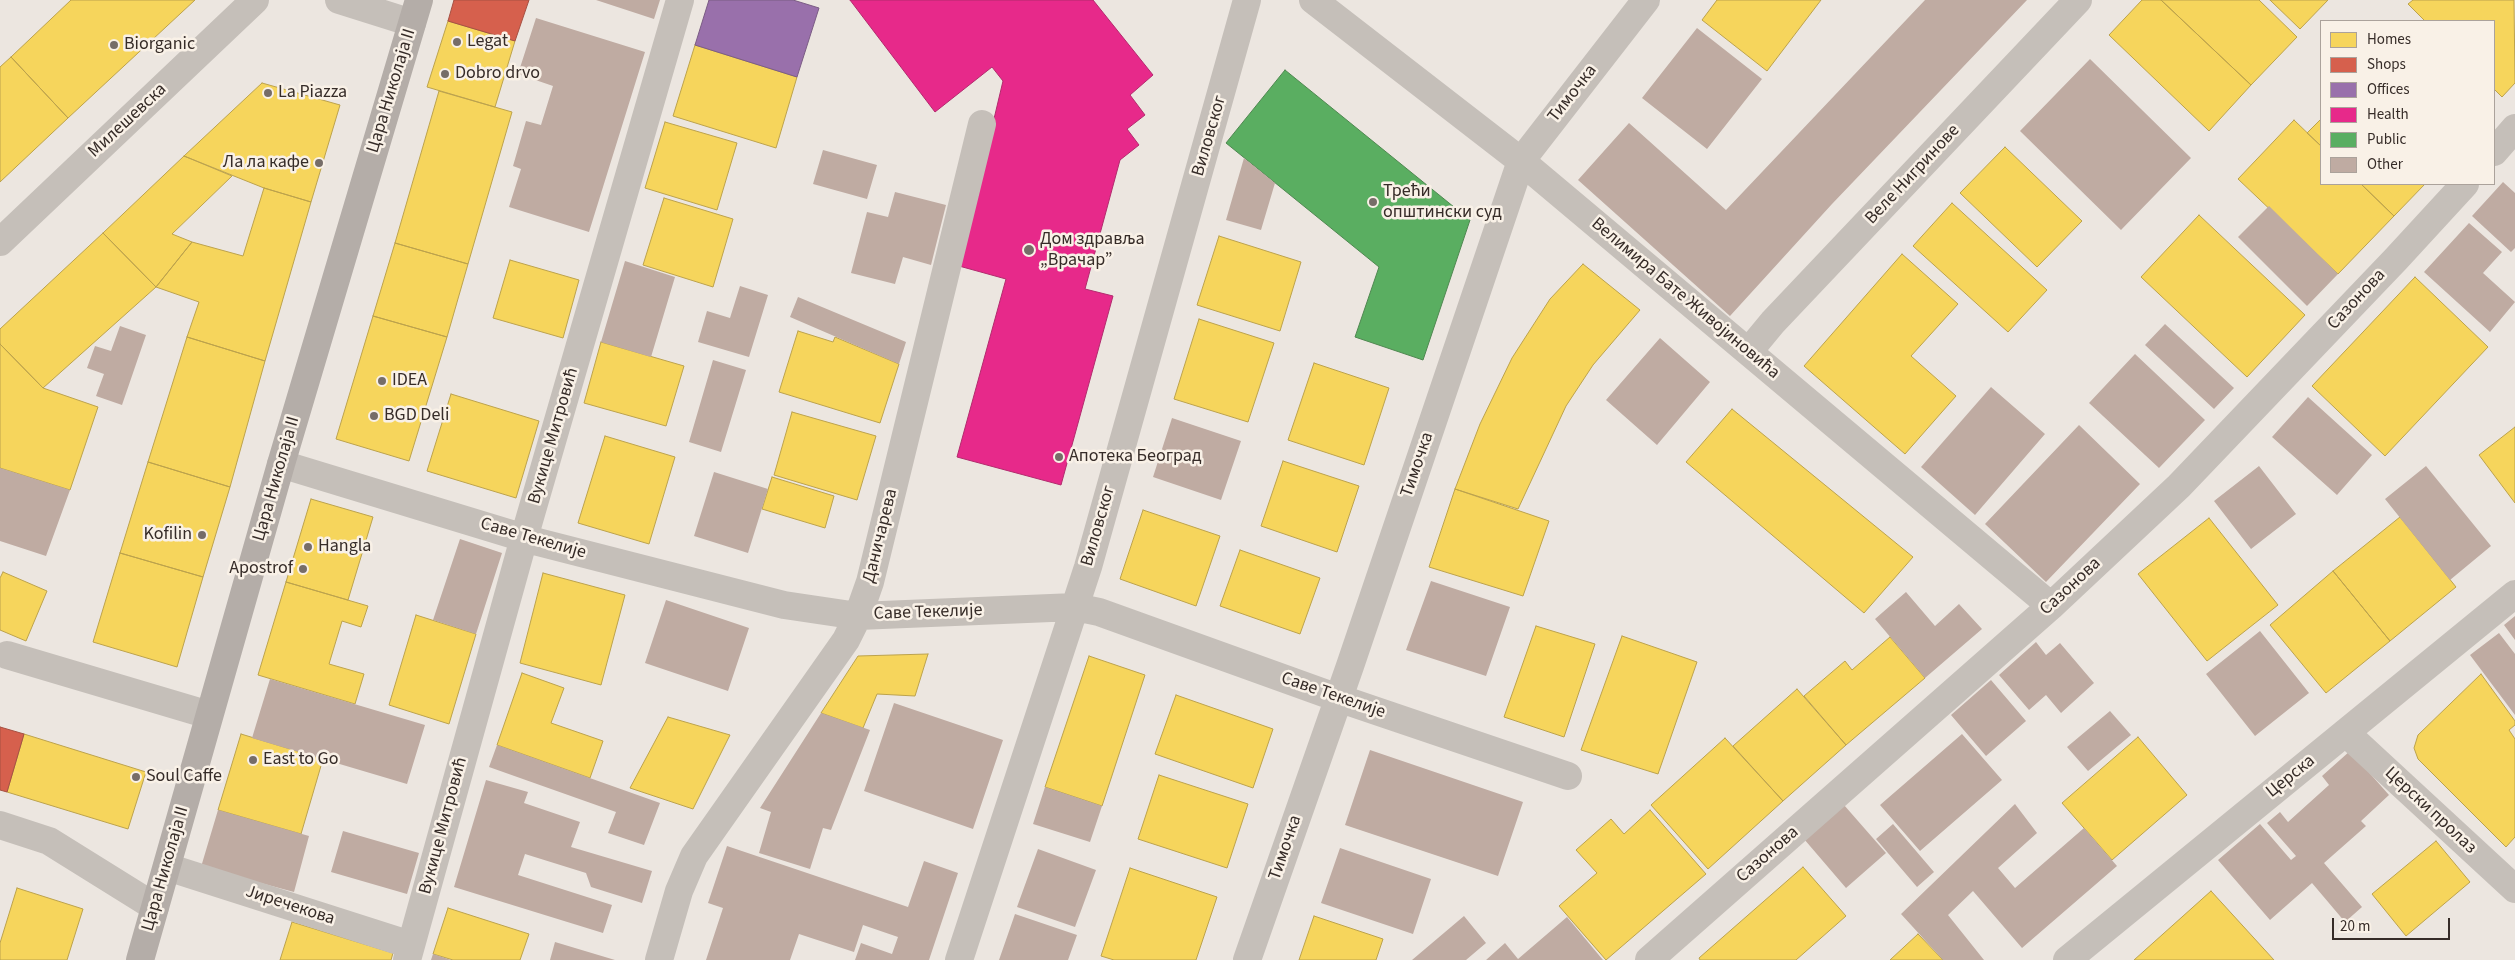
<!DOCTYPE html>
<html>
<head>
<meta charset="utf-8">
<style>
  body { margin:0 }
  #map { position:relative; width:2515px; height:960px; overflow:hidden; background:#ece6e0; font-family:"Source Sans 3",sans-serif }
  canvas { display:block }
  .legend { position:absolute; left:2320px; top:20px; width:175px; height:165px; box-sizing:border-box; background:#f9f1e7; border:1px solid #aba29b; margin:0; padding:6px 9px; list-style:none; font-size:15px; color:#362c28 }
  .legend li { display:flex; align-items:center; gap:10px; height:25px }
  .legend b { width:25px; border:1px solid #aba29b }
  .scale { position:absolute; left:2332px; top:918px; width:118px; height:22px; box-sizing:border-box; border:2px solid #362c28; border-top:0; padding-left:6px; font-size:15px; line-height:18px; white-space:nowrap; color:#362c28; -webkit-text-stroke:4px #f9f1e7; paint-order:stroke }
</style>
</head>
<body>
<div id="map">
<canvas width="2515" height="960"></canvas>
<ul class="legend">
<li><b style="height:14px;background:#f6d55c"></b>Homes</li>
<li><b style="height:14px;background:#d6604d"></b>Shops</li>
<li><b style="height:14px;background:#9970ab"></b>Offices</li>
<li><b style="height:14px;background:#e7298a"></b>Health</li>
<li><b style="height:14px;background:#5aae61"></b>Public</li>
<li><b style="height:14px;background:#bfaba2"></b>Other</li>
</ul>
<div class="scale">20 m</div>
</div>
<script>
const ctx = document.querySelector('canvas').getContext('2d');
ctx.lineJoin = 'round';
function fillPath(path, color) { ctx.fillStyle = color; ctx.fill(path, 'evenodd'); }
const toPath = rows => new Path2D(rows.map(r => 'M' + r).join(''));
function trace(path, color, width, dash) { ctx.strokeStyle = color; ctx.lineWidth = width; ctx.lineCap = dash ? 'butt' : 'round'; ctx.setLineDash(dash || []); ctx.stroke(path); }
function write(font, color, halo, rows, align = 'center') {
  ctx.font = font + ' "Source Sans 3",sans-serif'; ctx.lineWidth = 5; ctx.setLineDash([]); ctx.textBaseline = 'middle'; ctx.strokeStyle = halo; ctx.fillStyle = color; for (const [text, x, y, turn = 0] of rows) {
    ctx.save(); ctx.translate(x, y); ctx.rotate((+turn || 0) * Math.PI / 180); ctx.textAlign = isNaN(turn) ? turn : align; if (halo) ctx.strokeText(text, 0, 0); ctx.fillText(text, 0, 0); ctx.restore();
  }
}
const homes = toPath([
  [71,0,195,0,68,118,11,57,71,0],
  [1717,0,1821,0,1767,71,1702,20,1717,0],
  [2142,0,2161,0,2251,85,2209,131,2109,35,2142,0],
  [2161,0,2259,0,2297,37,2251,85,2161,0],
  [2270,0,2328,0,2300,29,2270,0],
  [2413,0,2514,0,2515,83,2502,97,2494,89,2494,21,2425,21,2408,4,2413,0],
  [448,21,515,41,495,107,427,87,448,21],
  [695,45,797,77,776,148,673,116,695,45],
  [11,57,68,118,0,182,0,67,11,57],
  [262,83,340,105,311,202,264,188,184,156,262,83],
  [439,91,512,112,468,264,395,243,439,91],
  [2321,119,2321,146,2307,133,2321,119],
  [2294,120,2321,146,2321,184,2361,184,2394,216,2338,274,2238,179,2294,120],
  [665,122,737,143,717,210,645,188,665,122],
  [2005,147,2082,221,2037,267,1960,193,2005,147],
  [184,156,232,176,172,234,192,242,156,287,103,233,184,156],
  [2361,184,2425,184,2394,216,2361,184],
  [264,188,311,202,265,361,187,337,199,302,156,287,192,242,243,256,264,188],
  [664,198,733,219,713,287,643,265,664,198],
  [1952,203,2047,290,2008,332,1913,246,1952,203],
  [2199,215,2305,315,2247,377,2141,277,2199,215],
  [103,233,156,287,43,388,0,344,0,329,103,233],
  [1219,236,1301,262,1280,331,1197,305,1219,236],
  [395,243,468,264,447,337,373,316,395,243],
  [1902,254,1958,304,1911,356,1956,396,1905,454,1804,366,1902,254],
  [510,260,579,280,563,338,493,318,510,260],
  [1583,264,1640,310,1593,365,1566,406,1518,509,1455,489,1480,424,1512,358,1550,299,1583,264],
  [2415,277,2488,347,2385,456,2312,386,2415,277],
  [373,316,447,337,409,461,336,439,373,316],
  [1199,319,1274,343,1248,422,1174,399,1199,319],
  [798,331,833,342,835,337,899,364,880,423,779,392,798,331],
  [187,337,265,361,230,487,148,462,187,337],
  [601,342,684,366,666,426,584,403,601,342],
  [0,344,43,388,98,407,70,490,0,468,0,344],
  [1314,363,1389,388,1364,465,1288,440,1314,363],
  [451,394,539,421,516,498,427,471,451,394],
  [1732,409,1913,557,1864,613,1686,462,1732,409],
  [792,412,876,436,857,500,774,475,792,412],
  [2515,427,2515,503,2479,455,2515,427],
  [605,436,675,457,649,544,578,523,605,436],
  [1283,461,1359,486,1337,552,1261,526,1283,461],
  [148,462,230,487,203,577,120,553,148,462],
  [772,477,834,496,825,528,762,509,772,477],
  [1455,489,1549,521,1523,596,1429,567,1455,489],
  [311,499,373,517,348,600,286,582,311,499],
  [1143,510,1220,536,1196,606,1120,579,1143,510],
  [2400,517,2456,587,2390,641,2333,571,2400,517],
  [2209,518,2278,605,2207,661,2138,574,2209,518],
  [1240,550,1320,578,1300,634,1220,606,1240,550],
  [120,553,203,577,177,667,93,642,120,553],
  [2333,571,2390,641,2326,693,2270,625,2333,571],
  [3,572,47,591,26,641,0,630,0,578,3,572],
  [543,573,625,595,601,685,520,663,543,573],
  [286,582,368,606,361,627,342,621,329,664,364,674,355,704,258,675,286,582],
  [416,615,476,634,449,724,389,705,416,615],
  [1536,626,1595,644,1564,737,1504,717,1536,626],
  [1622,636,1697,662,1658,774,1581,750,1622,636],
  [1890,637,1925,678,1846,745,1804,696,1845,661,1852,670,1890,637],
  [928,654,915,696,877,694,863,728,821,713,858,656,928,654],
  [1089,656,1145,675,1102,806,1045,787,1089,656],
  [522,673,564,688,551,723,603,741,590,778,497,745,522,673],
  [2481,674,2515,721,2515,725,2509,730,2515,739,2515,837,2506,847,2418,759,2414,748,2418,735,2481,674],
  [1797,689,1846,745,1783,801,1733,746,1797,689],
  [1176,695,1273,729,1253,788,1155,754,1176,695],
  [668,717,730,735,693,809,630,788,668,717],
  [24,734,146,772,128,829,7,792,24,734],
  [241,734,323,759,301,834,218,810,241,734],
  [2138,737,2187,795,2112,860,2062,803,2138,737],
  [1725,738,1783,801,1708,869,1651,805,1725,738],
  [1159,775,1248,804,1227,868,1138,839,1159,775],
  [1650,810,1706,874,1606,960,1559,906,1597,873,1576,850,1611,819,1624,834,1650,810],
  [2436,841,2470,882,2406,936,2372,894,2436,841],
  [1803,867,1846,916,1796,960,1700,960,1699,958,1803,867],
  [1130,868,1217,897,1196,960,1114,960,1101,956,1130,868],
  [17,888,83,909,67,960,0,960,0,943,17,888],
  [2211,891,2274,960,2134,960,2211,891],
  [448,908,529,934,520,960,453,960,433,954,448,908],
  [1314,916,1383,939,1376,960,1299,960,1314,916],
  [292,922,393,953,391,960,280,960,292,922],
  [1918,934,1943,960,1890,960,1918,934]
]);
fillPath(homes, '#f6d55c');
trace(homes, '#bca24c', 1);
const shops = toPath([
  [454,0,529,0,515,41,448,21,454,0],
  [0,727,24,734,7,792,0,790,0,727]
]);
fillPath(shops, '#d6604d');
trace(shops, '#a65042', 1);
const offices = toPath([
  [709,0,793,0,819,8,797,77,695,45,709,0]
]);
fillPath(offices, '#9970ab');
trace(offices, '#7b5c84', 1);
const health = toPath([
  [850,0,1093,0,1153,75,1130,95,1145,115,1127,129,1139,145,1120,160,1085,289,1113,296,1061,485,957,457,1006,279,959,266,1003,81,992,67,935,112,850,0]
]);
fillPath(health, '#e7298a');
trace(health, '#b22a6d', 1);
const public = toPath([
  [1285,70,1470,220,1423,360,1355,337,1379,267,1226,143,1285,70]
]);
fillPath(public, '#5aae61');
trace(public, '#4f8750', 1);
fillPath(toPath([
  [596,0,660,0,654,19],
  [1925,0,2027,0,1832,204,1730,316,1578,180,1629,123,1726,210],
  [536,18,645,52,589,232,509,207,521,169,513,166,526,121,541,125,553,86,518,74],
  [1697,28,1762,79,1707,149,1642,98],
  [2090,59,2191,158,2121,230,2020,131],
  [823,150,877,165,867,199,813,184],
  [1244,158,1275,183,1261,230,1226,220],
  [2503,182,2515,193,2515,248,2511,252,2472,216],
  [895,192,946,205,931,265,903,257,895,284,851,273,867,212,888,217],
  [2269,206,2338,274,2307,306,2238,237],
  [2469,223,2502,252,2483,273,2515,302,2490,332,2424,272],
  [625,261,675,277,651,357,601,342],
  [740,286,768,295,749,357,698,342,707,311,730,318],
  [798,297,906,342,899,364,790,317],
  [2165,324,2234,388,2214,409,2145,345],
  [120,326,146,335,122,405,96,396,104,374,87,368,95,346,111,351],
  [1660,338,1710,382,1657,445,1606,400],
  [2135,354,2205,420,2159,468,2089,403],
  [713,360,746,370,721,452,689,442],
  [1991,387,2045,434,1975,515,1921,467],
  [2308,397,2372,455,2337,495,2272,437],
  [1172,418,1241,441,1221,500,1153,477],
  [2079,425,2140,484,2046,582,1985,524],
  [2259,466,2296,514,2251,549,2214,501],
  [2426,466,2491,546,2450,580,2385,499],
  [0,468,70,490,46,556,0,541],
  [714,472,768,489,748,553,694,536],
  [460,539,502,553,476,634,433,620],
  [1431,581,1510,607,1486,676,1406,650],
  [1906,592,1935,626,1959,604,1982,629,1925,678,1875,619],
  [666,600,749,628,728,691,645,663],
  [2515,616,2515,640,2504,625],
  [2260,631,2309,693,2255,736,2206,674],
  [2499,633,2515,654,2515,715,2470,655],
  [2036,642,2046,655,2060,643,2094,683,2061,713,2046,695,2029,710,1999,675],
  [270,679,425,725,407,784,252,738],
  [1991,680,2026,721,1986,756,1951,715],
  [894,703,1003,740,973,829,864,791],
  [2110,711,2131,735,2088,771,2067,747],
  [821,713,870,730,831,830,823,828,810,869,759,853,771,812,760,808],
  [1962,734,2002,780,1920,851,1880,805],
  [497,745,660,803,644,845,608,833,616,812,489,767],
  [1370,750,1523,802,1498,876,1345,825],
  [2350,751,2389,795,2361,821,2366,826,2324,863,2362,907,2345,922,2312,883,2270,920,2218,860,2260,824,2291,860,2296,856,2267,823,2280,812,2288,822,2329,785,2322,776],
  [486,780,528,792,524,803,580,822,571,847,652,871,642,903,591,887,586,873,525,854,518,875,612,905,603,933,454,887],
  [1045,787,1102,806,1090,842,1033,824],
  [2015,804,2037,833,1998,868,2015,888,2084,828,2117,866,2022,948,1973,891,1948,915,1984,960,1943,960,1901,914],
  [1844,805,1886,853,1846,888,1804,839],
  [218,810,309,836,294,892,201,867],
  [1893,824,1934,872,1917,887,1876,839],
  [343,831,419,853,407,894,331,872],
  [727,846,908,907,924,861,958,873,929,960,855,960,861,943,892,954,898,937,863,925,854,952,799,934,790,960,706,960,723,908,708,903],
  [1340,848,1431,879,1413,934,1321,903],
  [1038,849,1096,870,1075,927,1017,907],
  [1015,914,1077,935,1068,960,999,960],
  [1464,916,1486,943,1466,960,1412,960],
  [1567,917,1603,960,1486,960,1505,943,1518,959],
  [555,942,615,960,550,960],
  [433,954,451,960,431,960]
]), '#bfaba2');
trace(toPath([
  [339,0,412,23],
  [1313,0,1521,161,2051,606],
  [2494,152,2515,128],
  [0,242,255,0],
  [1749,351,1773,322,2078,0],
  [281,464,534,541,784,605,858,616,1075,607,1099,612,1338,698,1568,776],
  [7,655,209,715],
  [2346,733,2515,889],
  [0,825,49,841,155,907],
  [167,867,411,945],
  [407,960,524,538,680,0],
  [659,960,679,891,694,856,846,640,858,616,870,582,982,124],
  [959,960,1088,567,1247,0],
  [1247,960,1350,666,1521,161,1646,0],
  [1649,960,2051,606,2179,486,2396,259,2465,184],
  [2067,960,2515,594]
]), '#c5bfb9', 28);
trace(toPath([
  [140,960,281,464,419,0]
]), '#b4ada8', 28);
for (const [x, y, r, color] of [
  [457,42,5,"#766d68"],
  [114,45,5,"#766d68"],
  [445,74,5,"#766d68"],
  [268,93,5,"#766d68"],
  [319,163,5,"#766d68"],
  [1373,202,5,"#766d68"],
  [1029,250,6,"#766d68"],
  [382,381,5,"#766d68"],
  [374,416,5,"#766d68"],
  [1059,457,5,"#766d68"],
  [202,535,5,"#766d68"],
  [308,547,5,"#766d68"],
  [303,569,5,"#766d68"],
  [253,760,5,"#766d68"],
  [136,777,5,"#766d68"]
]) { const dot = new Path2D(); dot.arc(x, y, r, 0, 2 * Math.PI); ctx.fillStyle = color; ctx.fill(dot); trace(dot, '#f9f1e7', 2); }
write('18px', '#362c28', '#f9f1e7', [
  ["Legat",467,42],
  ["Biorganic",124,45],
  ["Dobro drvo",455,74],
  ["La Piazza",278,93],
  ["Ла ла кафе",309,163,"right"],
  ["Трећи",1383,192],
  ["општински суд",1383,213],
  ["Дом здравља",1040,240],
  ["„Врачар”",1040,261],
  ["IDEA",392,381],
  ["BGD Deli",384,416],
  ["Апотека Београд",1069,457],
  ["Kofilin",192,535,"right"],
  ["Hangla",318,547],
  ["Apostrof",293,569,"right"],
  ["East to Go",263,760],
  ["Soul Caffe",146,777]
], 'left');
write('18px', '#362c28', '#f9f1e7', [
  ["Цара Николаја II",392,91,-73],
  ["Тимочка",1573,94,-52],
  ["Милешевска",128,121,-43],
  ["Виловског",1210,136,-74],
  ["Веле Нигринове",1913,175,-47],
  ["Велимира Бате Живојиновића",1685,299,40],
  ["Сазонова",2357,300,-47],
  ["Вукице Митровић",554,436,-74],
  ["Тимочка",1418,465,-71],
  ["Цара Николаја II",277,479,-74],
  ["Виловског",1099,526,-74],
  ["Даничарева",881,536,-76],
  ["Саве Текелије",533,539,16],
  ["Сазонова",2071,587,-43],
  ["Саве Текелије",928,613,-2],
  ["Саве Текелије",1333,696,19],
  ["Церска",2291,777,-39],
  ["Церски пролаз",2430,811,43],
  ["Вукице Митровић",444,826,-75],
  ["Тимочка",1286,848,-71],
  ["Сазонова",1768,855,-41],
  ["Цара Николаја II",166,869,-74],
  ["Јиречекова",290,906,18]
]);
</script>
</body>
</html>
